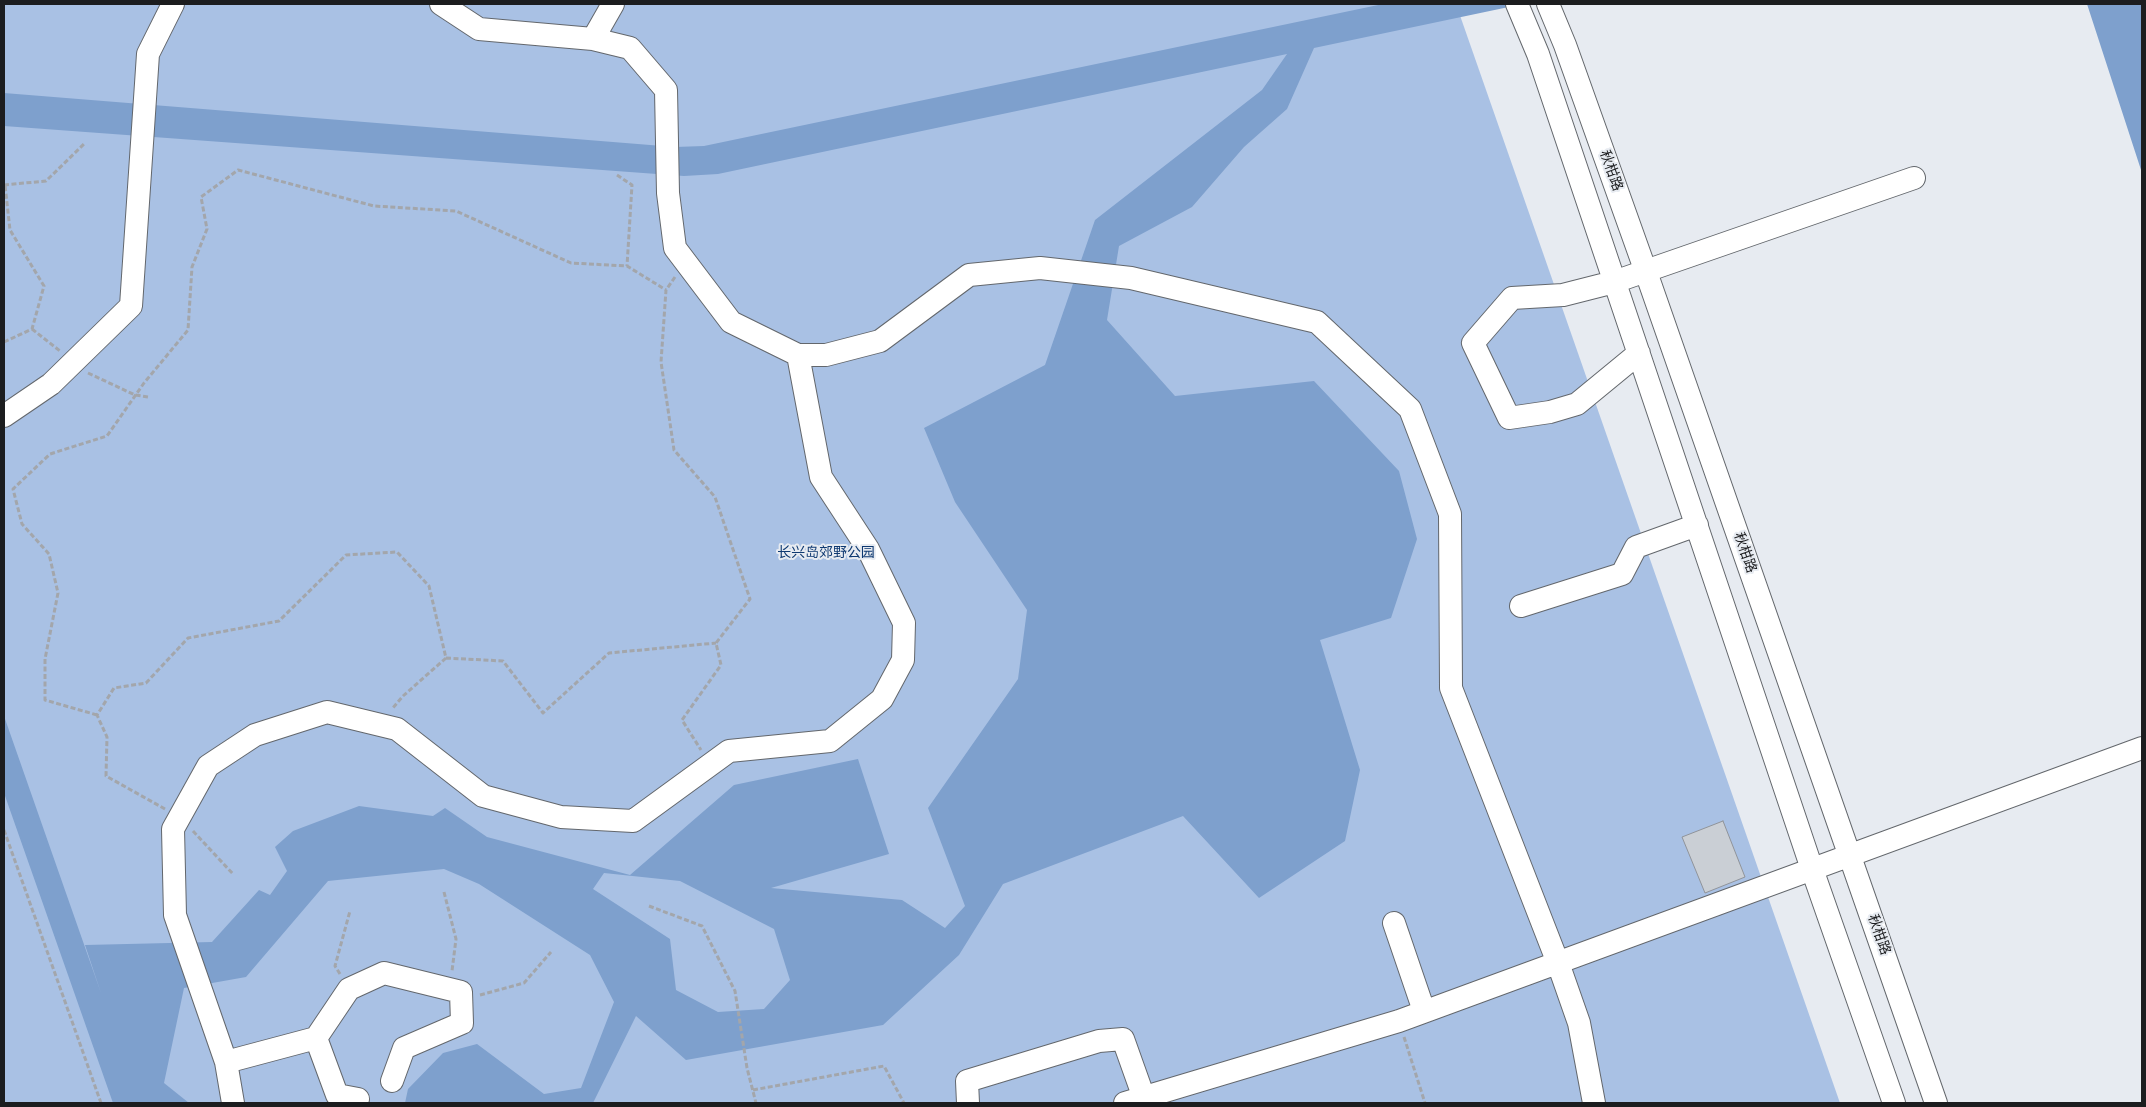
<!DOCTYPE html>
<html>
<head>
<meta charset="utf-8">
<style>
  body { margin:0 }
  #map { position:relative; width:2146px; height:1107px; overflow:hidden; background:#e7ebf1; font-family:"Source Sans 3",sans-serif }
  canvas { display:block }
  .frame { position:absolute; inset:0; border:5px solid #1c1d1f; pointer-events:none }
</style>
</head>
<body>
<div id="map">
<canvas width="2146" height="1107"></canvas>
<div class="frame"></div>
</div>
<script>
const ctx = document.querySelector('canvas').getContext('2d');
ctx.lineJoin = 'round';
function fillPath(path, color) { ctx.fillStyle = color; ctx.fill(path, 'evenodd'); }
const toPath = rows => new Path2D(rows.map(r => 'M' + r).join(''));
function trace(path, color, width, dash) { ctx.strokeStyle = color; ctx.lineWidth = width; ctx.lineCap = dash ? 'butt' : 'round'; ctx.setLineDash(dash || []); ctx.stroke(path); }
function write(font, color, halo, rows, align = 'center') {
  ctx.font = font + ' "Source Sans 3","Noto Sans SC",sans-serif'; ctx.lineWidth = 4; ctx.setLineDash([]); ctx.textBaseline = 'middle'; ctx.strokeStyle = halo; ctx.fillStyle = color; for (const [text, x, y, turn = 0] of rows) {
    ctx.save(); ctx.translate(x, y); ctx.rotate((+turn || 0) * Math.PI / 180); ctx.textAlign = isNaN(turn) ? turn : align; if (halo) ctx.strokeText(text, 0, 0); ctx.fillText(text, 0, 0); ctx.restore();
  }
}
fillPath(toPath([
  [4,4,1456,4,1840,1103,4,1103]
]), '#a9c1e4');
fillPath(toPath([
  [1383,4,1523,4,1314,48,1287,109,1244,147,1192,207,1119,246,1107,320,1175,396,1314,381,1399,471,1417,539,1391,618,1320,640,1360,770,1345,841,1259,898,1183,816,1003,884,959,955,883,1025,686,1060,636,1016,593,1103,405,1103,408,1089,443,1053,477,1044,544,1094,581,1088,614,1002,590,955,479,884,444,869,328,881,246,977,184,988,164,1083,189,1103,113,1103,4,793,4,716,101,993,85,945,212,942,259,890,270,895,287,871,275,847,293,831,359,806,433,816,445,808,487,837,630,875,734,785,858,759,889,854,771,888,902,900,945,928,965,906,928,808,1018,679,1027,610,955,502,924,428,1045,365,1095,220,1262,90,1287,54,718,174,684,176,4,126,4,93,675,147,704,146],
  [604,873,680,881,774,929,790,980,764,1009,718,1012,676,990,670,939,593,889],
  [2087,4,2142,4,2142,173]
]), '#7ea0cd');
const building = toPath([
  [1723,821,1745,877,1705,893,1682,837,1723,821]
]);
fillPath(building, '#cacfd5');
trace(building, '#90949a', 1);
const minor = toPath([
  [441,4,479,29,593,39,630,48,666,90,668,193,675,248,731,322,798,355,826,355,880,341,969,275,1040,268,1131,278,1317,322,1410,409,1450,514,1451,688,1558,963,1579,1023,1594,1103],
  [1517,4,1538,54,1812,869,1894,1103],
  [1548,4,1565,45,1646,272,1936,1103],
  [593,39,613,4],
  [1639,353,1577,404,1550,412,1509,418,1473,343,1512,298,1563,295,1614,282,1914,178],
  [4,416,51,384,131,306,148,54,173,4],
  [1521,606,1622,574,1636,547,1697,525],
  [1394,923,1424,1011],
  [226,1062,316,1038],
  [358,1099,337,1095,316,1038,349,989,384,973,461,992,462,1023,404,1048,392,1081],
  [233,1103,226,1062,175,915,173,829,208,766,255,735,327,712,397,729,483,796,561,817,633,821,729,751,830,741,882,699,903,660,904,623,868,549,821,477,798,355],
  [968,1103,967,1081,1099,1041,1123,1039,1144,1098],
  [1125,1103,1399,1021,2142,748]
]);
trace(minor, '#63676c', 24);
trace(toPath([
  [617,175,632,185,627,266],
  [4,185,46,181,85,143],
  [675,277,666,290,661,362,674,450,715,497,750,599,716,643,721,665,682,720,701,750],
  [32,329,60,351],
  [4,342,32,329,44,286,10,230,5,185],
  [88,373,135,395,148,397],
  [446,658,503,661,543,713,609,653,716,643],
  [97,715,45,700,45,659,58,593,49,554,22,524,13,489,50,454,107,436,144,383,188,330,192,267,207,229,201,197,238,170,374,206,456,211,571,263,627,266,666,290],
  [165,809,106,776,107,737,97,715,114,688,146,683,188,638,279,621,346,555,397,552,429,586,446,658,403,696,392,709],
  [4,830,101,1103],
  [193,831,233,874],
  [444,892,456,939,452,971],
  [649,906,702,926,735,991,747,1068,756,1103],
  [340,974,335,966,350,911],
  [480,995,524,983,551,952],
  [1404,1037,1425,1103],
  [753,1090,884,1066,904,1103]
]), '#a3a6ab', 3, [5, 2.5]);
trace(minor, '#fff', 22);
write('14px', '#1c1d1f', '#e7ebf1', [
  ["秋柑路",1610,171,70],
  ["秋柑路",1744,553,71],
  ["秋柑路",1878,935,71]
]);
write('14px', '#0e3971', '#e7ebf1', [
  ["长兴岛郊野公园",826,554]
]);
</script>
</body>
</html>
